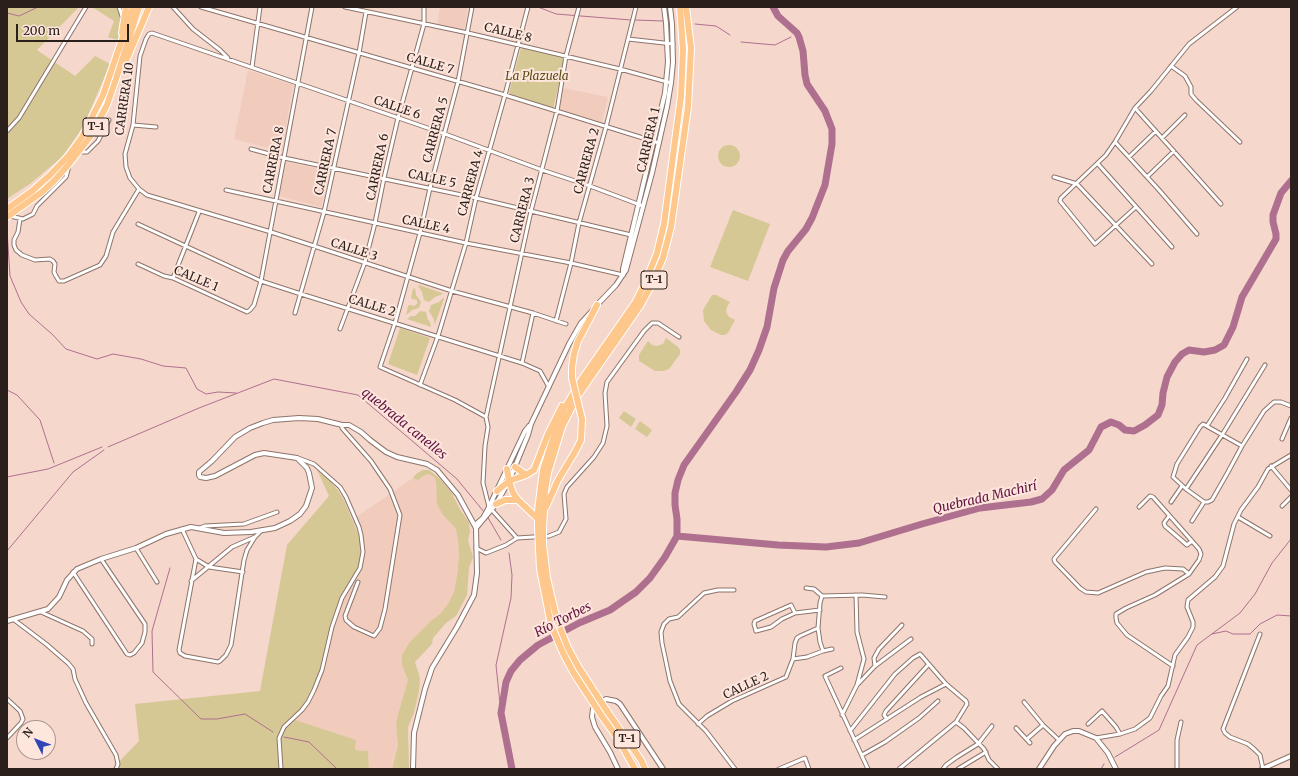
<!DOCTYPE html>
<html>
<head>
<meta charset="utf-8">
<style>
  body { margin:0 }
  #map { position:relative; width:1298px; height:776px; overflow:hidden; background:#f5d7cc; font-family:Merriweather,serif }
  canvas { display:block }
  .frame { position:absolute; inset:0; border:8px solid #2a1f1b; pointer-events:none }
  .north { position:absolute; left:16px; top:720px; width:40px; height:40px; box-sizing:border-box; background:#fee6dd; border:1px solid #a9968f; border-radius:50%; rotate:312deg; font-size:11px; font-weight:700; line-height:16px; text-align:center; color:#2a1f1b }
  .north::after { content:''; display:block; margin:auto; width:14px; height:18px; background:#3046b7; clip-path:polygon(50% 0,100% 100%,50% 72%,0 100%) }
  .scale { position:absolute; left:16px; top:24px; width:113px; height:18px; box-sizing:border-box; border:2px solid #2a1f1b; border-top:0; padding-left:5px; font-size:12px; line-height:14px; white-space:nowrap; color:#2a1f1b; -webkit-text-stroke:3px #fee6dd; paint-order:stroke }
</style>
</head>
<body>
<div id="map">
<canvas width="1298" height="776"></canvas>
<div class="frame"></div>
<div class="north">N</div>
<div class="scale">200 m</div>
</div>
<script>
const ctx = document.querySelector('canvas').getContext('2d');
ctx.lineJoin = 'round';
function fillPath(path, color) { ctx.fillStyle = color; ctx.fill(path, 'evenodd'); }
const toPath = rows => new Path2D(rows.map(r => 'M' + r).join(''));
function trace(path, color, width, dash) { ctx.strokeStyle = color; ctx.lineWidth = width; ctx.lineCap = dash ? 'butt' : 'round'; ctx.setLineDash(dash || []); ctx.stroke(path); }
function write(font, color, halo, rows, align = 'center') {
  ctx.font = font + ' Merriweather,serif'; ctx.lineWidth = 4; ctx.setLineDash([]); ctx.textBaseline = 'middle'; ctx.strokeStyle = halo; ctx.fillStyle = color; for (const [text, x, y, turn = 0] of rows) {
    ctx.save(); ctx.translate(x, y); ctx.rotate((+turn || 0) * Math.PI / 180); ctx.textAlign = isNaN(turn) ? turn : align; if (halo) ctx.strokeText(text, 0, 0); ctx.fillText(text, 0, 0); ctx.restore();
  }
}
fillPath(toPath([
  [440,7,468,7,464,30,437,25],
  [248,70,293,85,282,152,234,139],
  [563,88,608,97,602,122,559,110],
  [286,162,329,171,321,207,279,196],
  [429,474,435,478,436,492,443,515,456,529,458,541,459,556,454,592,448,604,440,614,432,620,422,631,402,665,408,680,398,714,396,724,398,746,392,769,369,769,368,751,355,750,292,719,332,627,363,546,356,528,352,520,413,478,418,480,423,476]
]), '#f1ccbd');
fillPath(toPath([
  [7,7,79,7,37,50,75,76,95,56,110,64,83,127,62,157,31,183,7,199],
  [92,7,132,7,121,41,108,37,114,21],
  [521,48,565,58,553,109,508,96],
  '718 156a11 11 0 1 1 22 0a11 11 0 1 1-22 0Z',
  [733,210,770,224,748,281,710,267],
  [419,285,442,293,443,294,435,297,429,302,424,300,422,292,418,286],
  [415,288,416,295,421,302,419,308,412,310,406,315,408,306,410,305,414,306,417,304,417,300,412,299,411,297,413,289],
  [712,295,716,295,730,302,727,307,726,312,729,317,735,320,728,333,725,335,721,335,711,330,704,321,703,310],
  [443,298,444,299,435,324,433,318,429,311,431,305,439,302],
  [420,311,426,312,428,320,430,322,431,327,407,319,411,316,415,316],
  [400,328,430,338,417,375,388,364],
  [666,338,678,347,680,350,680,354,669,369,663,371,655,371,639,361,639,355,648,341,652,345,657,346,663,344],
  [624,411,636,419,631,427,619,418],
  [640,421,652,430,647,437,635,429],
  [317,470,329,480,337,489,344,500,363,546,360,568,342,598,322,670,308,702,292,719,356,740,355,750,368,751,369,769,112,769,139,741,135,704,260,691,287,545,329,496],
  [423,470,429,470,439,478,451,492,461,511,469,522,470,532,468,540,473,557,469,568,467,595,456,616,446,623,433,638,432,644,415,662,420,678,419,691,414,713,408,727,409,769,392,769,398,746,396,724,398,714,408,680,402,665,402,655,410,642,432,620,440,614,448,604,454,592,457,575,459,556,458,541,456,529,443,515,437,504,436,484,435,478,429,474,423,476,418,480,413,478,416,474]
]), '#d5c894');
trace(toPath([
  [538,7,556,14,631,20],
  [7,13,19,16,38,7],
  [635,20,663,21],
  [695,24,716,26,730,35],
  [741,42,775,45,791,37],
  [7,230,10,276,21,302,29,314,53,335,66,349,97,359,113,354,141,359,163,366,186,368,197,389,206,394,218,392,236,393],
  [7,390,17,395,40,420,54,463],
  [108,447,199,408,274,379,358,395,457,479,484,512],
  [7,477,48,469,102,447],
  [487,516,501,540],
  [7,551,73,472,104,450],
  [170,568,152,631,153,672,201,719,217,719,245,714,273,732],
  [1212,634,1226,631,1233,634,1250,634,1260,624,1277,615,1291,616],
  [501,713,496,665,511,598,512,575,509,553],
  [284,737,309,742,337,769],
  [1115,757,1159,730,1197,645,1240,613,1255,594,1272,563,1291,539],
  [1101,769,1104,764]
]), '#af708f', 1);
trace(toPath([
  [677,536,778,545,826,547,859,543,922,524,980,508,1031,502,1042,499,1052,490,1064,470,1089,450,1101,427,1111,422,1119,425,1125,430,1134,431,1145,425,1158,415,1162,405,1163,393,1167,377,1175,362,1182,354,1189,350,1204,352,1215,350,1224,345,1233,327,1242,297,1276,239,1276,234,1273,222,1273,215,1281,193,1291,181],
  [512,769,501,713,506,682,511,671,520,660,538,645,579,623,610,610,636,592,650,578,665,557,677,536,677,519,675,505,675,493,678,480,684,465,736,392,750,370,759,350,767,327,774,288,783,260,788,251,806,229,812,218,825,185,832,144,832,129,825,111,807,84,805,75,803,51,799,37,797,33,778,16,773,7]
]), '#af708f', 7);
const minor = toPath([
  [119,7,123,19],
  [173,7,193,29,220,50,228,58],
  [201,7,505,95,659,143],
  [345,7,468,33,620,69,671,83],
  [472,7,458,82,430,188,420,233,395,323,380,367,455,400,486,417],
  [628,39,673,44],
  [1171,66,1185,76,1191,87,1191,94,1196,100,1240,142],
  [252,67,260,7],
  [1135,108,1221,204],
  [133,125,156,127],
  [7,131,19,118,86,7],
  [1162,138,1185,115],
  [1115,142,1159,190,1197,234],
  [251,149,284,158,476,198,631,235],
  [79,152,87,152,98,141,109,120],
  [1129,157,1156,131],
  [1098,164,1172,247],
  [1054,177,1077,184,1152,264],
  [1147,177,1174,151],
  [226,190,466,243,571,263,623,275],
  [1136,207,1095,244,1060,201,1061,198,1106,155,1115,142,1135,108,1151,91,1189,44,1237,7],
  [10,216,23,219,33,214,37,206,66,177,69,166],
  [20,219,18,232,14,240,14,245,16,250,22,255,35,260,50,259,53,261,55,264,54,272,56,276,59,281,64,281,100,265,106,256,113,232,139,189],
  [138,224,261,281,301,294,522,363,540,371,549,387],
  [138,264,164,276,173,278,247,312,250,310,254,305,261,281,312,7],
  [173,278,199,212],
  [295,313,324,212,359,53,366,12],
  [556,321,571,263,579,223,606,127,636,7],
  [566,324,533,313,452,291,271,232,147,195,139,189,130,178,126,167,125,154,133,125,140,56,146,39,149,34,152,33,445,134,542,170,590,186,643,206],
  [340,329,365,262,375,223,384,178,398,118,424,24,424,7],
  [522,363,533,313],
  [420,385,438,336,466,243,476,198,505,95,528,7],
  [342,425,342,428,371,461,390,489,400,515,385,609,380,628,374,636,354,627,346,620,345,616,358,582],
  [1207,426,1225,398,1247,359],
  [1282,439,1291,418],
  [1242,446,1203,424,1200,427,1177,464,1173,477,1186,489,1204,502,1208,502,1212,500,1228,472,1242,446,1264,411,1274,402,1281,402,1291,406],
  [1271,466,1291,490],
  [1186,489,1222,435,1265,365],
  [1171,502,1182,486],
  [1282,506,1291,497],
  [489,507,483,483,485,446,488,427,486,417,531,211,557,111,566,56,579,7],
  [1139,507,1150,496,1153,497,1199,549,1201,554,1199,560,1189,574,1155,595,1126,608,1116,614,1116,618,1117,623,1127,635,1173,666],
  [1096,509,1054,559,1055,562,1080,588,1086,592,1098,593,1146,572,1165,568,1183,569,1189,574],
  [492,510,517,538],
  [1169,516,1164,523,1165,526,1187,545,1192,541],
  [1238,517,1270,536],
  [1192,521,1204,502],
  [200,528,205,526,244,524,277,512],
  [182,529,196,559,179,650,180,653,185,656,218,662,220,661,226,655,231,645,244,560,247,550,255,537],
  [136,548,157,582],
  [476,548,486,553,506,545,517,538,549,536,559,532,566,519,564,494,567,487,594,457,603,443,607,426,605,393,607,382,644,331,652,323,658,323,679,337],
  [196,559,209,567,243,572],
  [73,572,127,654,130,655,134,653,142,643,145,632,145,624,101,559],
  [191,581,232,547,255,537,262,530],
  [806,588,814,589,822,596,862,595,885,597],
  [734,590,718,590,704,593,678,617,669,619,664,624,661,632,662,643,665,657,670,681,679,704,706,731,735,769],
  [822,596,820,603,818,628,820,642,823,651],
  [41,612,83,631,92,639,92,644],
  [795,613,791,605,755,621,754,624,756,631,771,627,782,619,795,613,820,610],
  [13,619,46,644,68,663,73,669,75,679,86,703,116,755,118,764,116,769],
  [1260,634,1223,729,1225,733,1230,737,1248,744,1254,749,1260,755,1263,769],
  [793,659,807,657,823,651,832,649],
  [875,666,911,639],
  [841,668,825,676,868,769],
  [858,684,875,666,874,658,879,649,902,625],
  [7,699,20,711,23,719,21,723,7,738],
  [1024,702,1043,725,1059,740],
  [842,715,857,685,864,659,857,632,856,595],
  [887,719,884,715,886,711,929,664],
  [956,722,964,728,984,749,989,760,998,769],
  [698,724,707,716,732,701,786,677,793,659,795,643,797,638,800,636,818,628],
  [1088,724,1102,711,1116,727,1120,734],
  [1016,728,1030,743],
  [850,731,895,674,913,658,920,654,946,684,966,701,967,704,956,722,899,769],
  [1096,738,1120,734,1135,729,1150,718,1161,696,1168,686,1175,655,1188,637,1193,627,1193,622,1187,607,1188,600,1215,577,1223,566,1234,524,1241,510,1258,487,1268,469,1291,455],
  [1027,739,1043,725],
  [854,740,921,697,946,684],
  [862,755,885,742,919,718,938,701],
  [281,769,279,738,284,727,302,710,308,702,314,690,322,670,332,627,342,598,360,568,363,552,361,535,359,527,346,497,340,487,314,464,298,458],
  [779,769,805,758,809,769],
  [943,769,946,765,957,757,978,744,992,726],
  [958,769,986,752],
  [1177,769,1177,740,1181,722]
]);
const tertiary = toPath([
  [623,275,623,269,665,93,668,62,666,23,664,7],
  [596,306,616,285,626,270,652,173,667,107,671,83,673,62,672,24,670,7],
  [475,525,483,518,487,511,525,431,529,426],
  [476,528,496,504,509,481,528,435,531,424,569,344,581,323,592,311],
  [7,621,48,609,59,597,67,580,77,569,101,559,136,548,166,534,191,527,224,533,251,532,275,528,290,521,300,514,306,506,312,488,309,473,307,468,297,458,264,453,255,455,215,476,206,478,200,477,199,475,199,472,212,461,235,437,250,428,263,423,273,420,299,418,318,419,342,425,349,425,361,432,370,440,386,452,397,457,427,464,437,470,458,495,476,528,477,573,474,595,457,627,432,668,425,689,414,733,413,769],
  [618,769,610,752,595,727,592,717,593,709,596,706,606,699,616,701,620,704,663,769],
  [1039,769,1054,746,1065,734,1073,731,1079,731,1096,738,1108,753,1116,769],
  [1262,769,1291,756]
]);
const motorway = toPath([
  [122,33,126,7],
  [125,63,149,7],
  [7,209,32,191,50,175,69,155,82,137,103,95,133,7],
  [7,217,42,192,55,180,69,164,90,137,107,105,116,79,139,7],
  [572,378,572,367,574,354,578,341,597,305],
  [515,467,526,475],
  [507,469,509,481,513,493,518,500,538,519],
  [497,491,509,481,526,475,534,470,548,434,562,406],
  [496,504,505,500,518,500],
  [546,507,558,480,575,452,581,440,582,419],
  [538,528,538,510,543,470,557,426,564,409,582,379,635,303,645,283,657,253,664,224,681,96,683,50,680,7],
  [543,528,545,491,548,473,562,427,577,397,640,306,651,286,663,258,671,227,688,107,691,48,686,7],
  [607,711,641,760,645,769],
  [601,715,618,739,635,769]
]);
trace(minor, '#8e746a', 5);
trace(tertiary, '#8e746a', 6);
trace(motorway, '#fff', 8);
trace(minor, '#fff', 3);
trace(tertiary, '#fff', 4);
trace(motorway, '#fec88d', 6);
const motorwayBridge = toPath([
  [572,378,582,419],
  [538,528,540,569,551,625,563,653,573,672,601,715],
  [543,528,543,544,547,578,557,620,568,648,579,668,607,711]
]);
trace(motorwayBridge, '#fff', 8, []);
trace(motorwayBridge, '#fec88d', 6);
for (const [x, y, w] of [
  [96,127,26],
  [654,280,26],
  [627,739,26]
]) { const box = new Path2D(); box.roundRect(x - w / 2, y - 9, w, 18, 3); ctx.fillStyle = '#fee6dd'; ctx.fill(box); trace(box, '#2a1f1b', 1); }
write('bold 11px', '#2a1f1b', null, [
  ["T-1",96,127],
  ["T-1",654,280],
  ["T-1",627,739]
]);
write('12px', '#2a1f1b', '#fee6dd', [
  ["CALLE 8",508,33,14],
  ["CALLE 7",430,64,16],
  ["CARRERA 10",125,99,-82],
  ["CALLE 6",397,108,19],
  ["CARRERA 5",436,130,-75],
  ["CARRERA 1",649,140,-77],
  ["CARRERA 8",274,160,-79],
  ["CARRERA 2",587,161,-75],
  ["CARRERA 7",326,162,-78],
  ["CARRERA 6",378,167,-78],
  ["CALLE 5",432,179,12],
  ["CARRERA 4",471,183,-75],
  ["CARRERA 3",523,210,-76],
  ["CALLE 4",426,225,12],
  ["CALLE 3",354,250,18],
  ["CALLE 1",196,279,23],
  ["CALLE 2",372,306,17],
  ["CALLE 2",746,686,-25]
]);
write('italic 12px', '#594d19', '#fee6dd', [
  ["La Plazuela",537,77]
]);
write('italic 13px', '#611441', '#fee6dd', [
  ["quebrada canelles",404,424,39],
  ["Quebrada Machirí",985,498,-13],
  ["Río Torbes",563,620,-27]
]);
</script>
</body>
</html>
